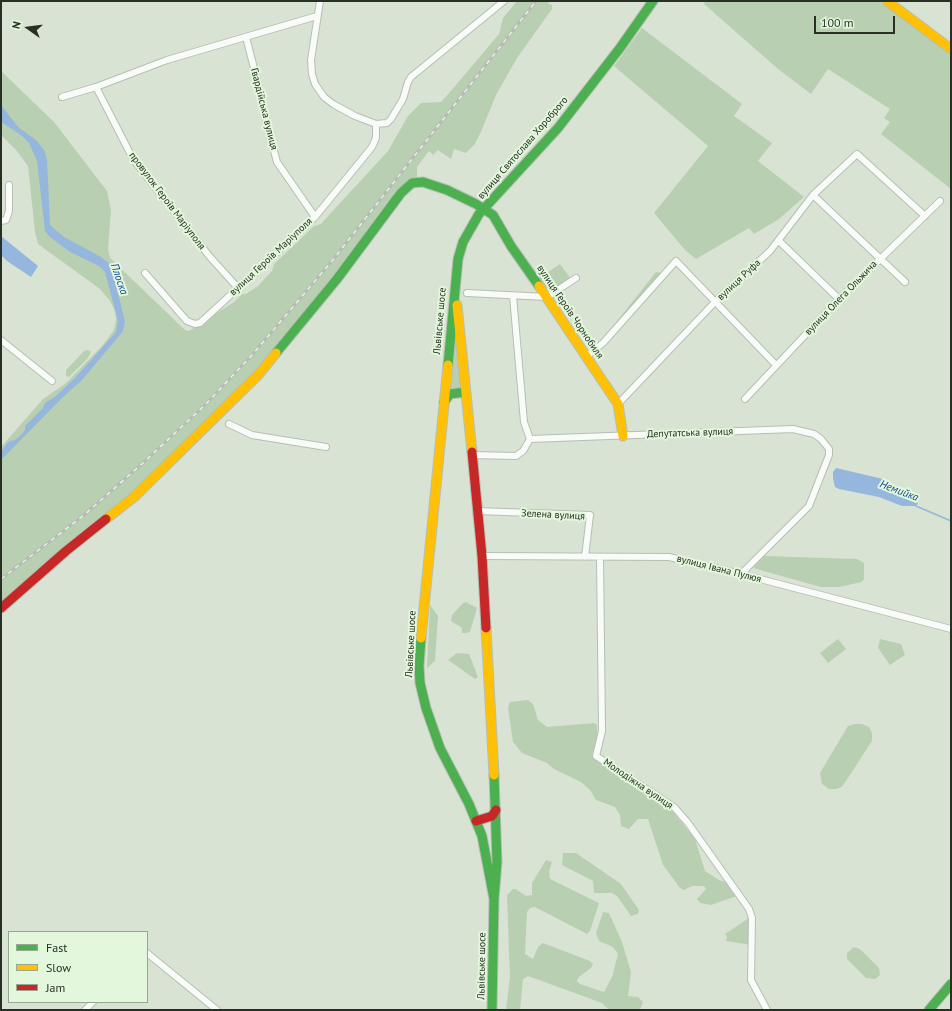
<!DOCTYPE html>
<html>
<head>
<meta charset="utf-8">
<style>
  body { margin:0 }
  #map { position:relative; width:952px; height:1011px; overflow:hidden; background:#d8e3d4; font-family:"PT Sans",sans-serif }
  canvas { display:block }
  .frame { position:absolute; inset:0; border:2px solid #283025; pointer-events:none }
  .legend { position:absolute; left:8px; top:931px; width:140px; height:72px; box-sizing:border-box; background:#e2f7db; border:1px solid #98a792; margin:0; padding:5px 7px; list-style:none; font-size:12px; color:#283025 }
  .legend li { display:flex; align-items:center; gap:8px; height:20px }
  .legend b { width:20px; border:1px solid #98a792 }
  .north { position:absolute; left:8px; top:8px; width:40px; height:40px; -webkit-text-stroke:3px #e2f7db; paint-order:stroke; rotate:284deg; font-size:11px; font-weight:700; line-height:16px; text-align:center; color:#283025 }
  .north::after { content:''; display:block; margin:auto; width:14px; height:18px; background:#283025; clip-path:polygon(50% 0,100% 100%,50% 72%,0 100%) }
  .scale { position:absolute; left:814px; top:16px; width:81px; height:18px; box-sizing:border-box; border:2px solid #283025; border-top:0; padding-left:5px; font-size:12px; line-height:14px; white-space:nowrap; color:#283025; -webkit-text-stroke:3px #e2f7db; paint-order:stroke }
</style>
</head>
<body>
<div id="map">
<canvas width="952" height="1011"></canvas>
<div class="frame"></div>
<ul class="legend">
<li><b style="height:5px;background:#4caf50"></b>Fast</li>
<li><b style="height:5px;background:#ffc107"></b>Slow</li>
<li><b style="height:5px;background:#c62828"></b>Jam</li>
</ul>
<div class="north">N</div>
<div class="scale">100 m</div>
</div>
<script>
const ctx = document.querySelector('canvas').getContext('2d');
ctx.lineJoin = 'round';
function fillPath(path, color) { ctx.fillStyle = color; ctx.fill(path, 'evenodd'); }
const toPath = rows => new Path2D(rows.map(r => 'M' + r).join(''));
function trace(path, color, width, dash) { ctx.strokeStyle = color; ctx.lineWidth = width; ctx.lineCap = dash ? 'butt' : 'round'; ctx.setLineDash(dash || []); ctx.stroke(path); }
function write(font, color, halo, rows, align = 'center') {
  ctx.font = font + ' "PT Sans",sans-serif'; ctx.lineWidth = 4; ctx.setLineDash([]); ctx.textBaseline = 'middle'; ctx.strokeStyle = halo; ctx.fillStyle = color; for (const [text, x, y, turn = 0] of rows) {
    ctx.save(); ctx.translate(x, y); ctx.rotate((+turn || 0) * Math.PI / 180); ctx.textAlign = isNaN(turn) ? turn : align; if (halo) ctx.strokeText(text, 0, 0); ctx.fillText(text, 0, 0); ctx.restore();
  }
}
fillPath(toPath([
  [517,1,550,1,548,4,552,5,552,9,517,58,496,95,481,132,474,145,466,153,454,149,451,159,438,150,433,155,429,151,417,167,417,181,412,183,258,375,158,475,1,608,1,447,43,399,65,384,102,346,114,330,116,320,115,311,110,301,100,289,38,244,35,232,28,166,17,151,1,135,1,71,54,122,107,191,111,210,108,249,110,258,185,330,189,331,234,302,242,294,246,294,258,286,272,271,274,264,314,226,321,224,329,215,388,151,408,116,421,103,441,102,450,92,499,34,503,18],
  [705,1,879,1,950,55,951,189,881,134,890,122,884,118,890,109,828,69,811,94,778,69,704,4],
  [642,28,742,104,734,116,772,143,758,161,804,197,779,219,754,234,749,228,696,259,685,250,654,213,708,146,614,66],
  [560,264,571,279,550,293,539,278],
  [656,272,661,273,618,325,603,339],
  [455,279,465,392,447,397],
  [88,350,91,352,88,358,69,377,66,376,66,370,84,351],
  [764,556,857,559,864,563,864,579,862,582,839,587,821,587,753,568],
  [466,602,477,608,470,632,466,633,462,633,462,628,451,621,452,615,463,603],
  [430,605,438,616,435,661,427,668],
  [838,639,846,649,828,663,820,653],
  [880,639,901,644,905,655,890,665,878,648],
  [457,653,469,654,478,677,475,679,448,660],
  [528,700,533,704,538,720,547,727,594,723,597,725,597,737,592,755,669,807,695,839,705,871,719,880,729,883,737,896,711,905,700,903,697,899,706,889,704,886,692,886,684,890,680,888,663,865,648,819,638,819,629,829,621,826,620,815,615,807,596,800,590,790,581,782,554,769,547,763,522,753,513,742,508,708,510,702],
  [854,724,862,724,869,727,872,733,872,741,842,787,836,789,829,789,822,784,820,773,848,726],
  [563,853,576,853,621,884,639,910,638,914,631,916,617,896,612,893,594,893,593,881,562,865],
  [546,860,552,862,549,872,550,879,599,903,590,931,587,934,535,907,530,908,527,912,525,954,533,959,538,947,543,943,590,961,593,964,591,968,579,977,577,981,580,984,604,992,612,977,618,954,613,947,599,941,596,933,603,912,609,913,622,942,631,972,628,996,638,997,643,1002,640,1010,609,1010,602,1003,528,976,523,979,520,1010,506,1010,510,977,507,895,513,889,516,889,526,896,532,895,532,883],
  [752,916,751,945,726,941,727,936,725,934],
  [854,947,860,949,879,968,880,975,875,979,866,978,847,959,847,953]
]), '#b9cfb2');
fillPath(toPath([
  [1,105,18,127,37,141,44,150,47,159,50,225,64,237,101,257,111,265,125,322,123,331,82,380,62,398,1,460,1,452,8,442,15,440,22,434,25,430,25,426,43,408,45,403,56,396,76,377,116,332,118,321,105,272,99,266,70,252,50,237,45,231,37,161,29,143,21,135,1,122],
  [1,236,38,266,31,277,7,261,1,255],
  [836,468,883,479,918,503,916,506,902,506,879,497,839,489,835,487,833,478,833,472]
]), '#95b6dd');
trace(toPath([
  [916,506,951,521]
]), '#95b6dd', 1.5);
const street = toPath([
  [320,1,311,60,312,74,315,84,324,97,333,104,355,116,376,124,387,123,391,119,403,99,408,82,411,77,504,1],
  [246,37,258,84,267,125,277,162,315,217],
  [96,87,133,159,210,257,238,288],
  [62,97,96,87,167,60,317,16],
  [813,195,905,282],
  [1,221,6,220,9,211,9,185],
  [779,241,839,299],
  [145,273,187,321,195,324,200,323,315,217,372,147,376,138,376,124],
  [467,293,547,297,576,278],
  [513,296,524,422,530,439,793,429,814,434,821,439,829,449,829,455,809,506,741,574],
  [1,340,52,381],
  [587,356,603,343,676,261,776,365],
  [745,399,839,299,940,201],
  [618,404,715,302,770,251,813,195,857,154,925,216],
  [229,424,252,435,326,447],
  [471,455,516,456,523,451,530,439],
  [476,511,590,515,585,557],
  [482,556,669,557,741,574,951,629],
  [600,557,602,731,596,756,674,807,688,823,749,909,752,918,751,980,767,1010],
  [147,953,217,1010],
  [85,1010,93,1002]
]);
const fast = toPath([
  [276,353,337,279,401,193,412,183,423,182,447,190,476,204,493,215,511,246,539,286],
  [448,365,458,259,463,242,479,214,558,128,620,48,653,1],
  [444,402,450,394,465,392],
  [421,638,419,666,420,683,426,708,440,748,469,804,482,836,494,899],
  [492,1010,494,899,497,862,494,775],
  [929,1010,951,984]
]);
const slow = toPath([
  [887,1,951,49],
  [539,286,618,404,623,436],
  [457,305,472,452],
  [106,519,134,497,258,375,276,353],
  [486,628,494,775],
  [421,638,448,365]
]);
const jam = toPath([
  [472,452,482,556,486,628],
  [1,608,66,551,106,519],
  [476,821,492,816,496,810]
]);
trace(street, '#b6bfb3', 8);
trace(fast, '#b6bfb3', 11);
trace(slow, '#b6bfb3', 11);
trace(jam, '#b6bfb3', 11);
trace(street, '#f9fbf9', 6);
trace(fast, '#4caf50', 9);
trace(slow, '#ffc107', 9);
trace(jam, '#c62828', 9);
const rail = toPath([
  [1,579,84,515,143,463,205,405,252,355,332,261,536,1]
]);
trace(rail, '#b8bab7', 3);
trace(rail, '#e2f7db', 1.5, [4.5]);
write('10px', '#283025', '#e2f7db', [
  ["Гвардійська вулиця",264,109,76],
  ["вулиця Святослава Хороброго",523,148,-49],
  ["провулок Героїв Маріуполя",167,201,53],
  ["вулиця Героїв Маріуполя",271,257,-43],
  ["вулиця Руфа",739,280,-43],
  ["вулиця Олега Ольжича",841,298,-46],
  ["вулиця Героїв Чорнобиля",570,312,56],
  ["Львівське шосе",440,321,-85],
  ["Депутатська вулиця",690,433,-2],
  ["Зелена вулиця",553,515,3],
  ["вулиця Івана Пулюя",719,569,14],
  ["Львівське шосе",411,644,-87],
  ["Молодіжна вулиця",638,784,34],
  ["Львівське шосе",482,966,-89]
]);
write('italic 11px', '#144791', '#e2f7db', [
  ["Плоска",119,279,71],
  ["Немийка",899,491,21]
]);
</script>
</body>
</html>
